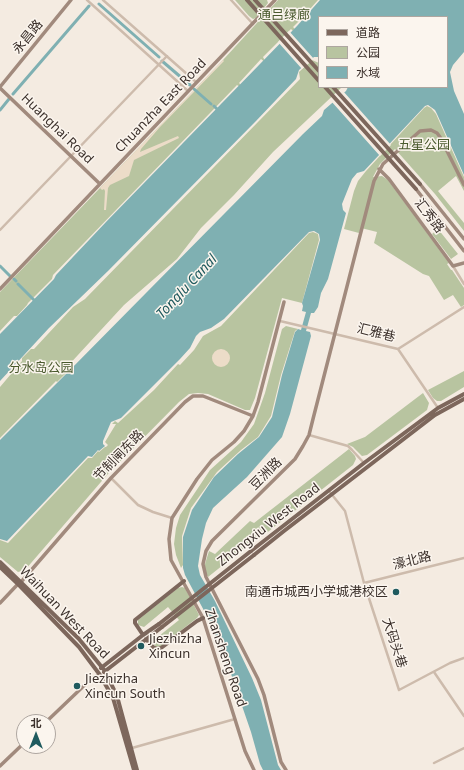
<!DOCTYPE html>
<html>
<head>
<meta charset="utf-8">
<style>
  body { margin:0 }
  #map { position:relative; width:464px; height:770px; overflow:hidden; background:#f4ebe1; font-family:"Noto Sans","Noto Sans SC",sans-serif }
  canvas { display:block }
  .legend { position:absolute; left:318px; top:16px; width:130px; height:72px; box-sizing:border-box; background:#fbf5ee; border:1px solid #aea6a0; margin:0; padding:5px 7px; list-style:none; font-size:12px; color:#3b302b }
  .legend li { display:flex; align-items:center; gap:8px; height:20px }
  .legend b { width:20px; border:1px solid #aea6a0 }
  .north { position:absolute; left:16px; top:714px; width:40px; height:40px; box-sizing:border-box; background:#fbf5ee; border:1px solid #aea6a0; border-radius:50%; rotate:0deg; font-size:11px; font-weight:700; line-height:16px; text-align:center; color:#3b302b }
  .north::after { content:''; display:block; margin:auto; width:14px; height:18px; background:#1f5a5e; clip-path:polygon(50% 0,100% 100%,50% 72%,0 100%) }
</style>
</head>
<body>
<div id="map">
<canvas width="464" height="770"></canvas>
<ul class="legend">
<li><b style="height:5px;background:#7d675c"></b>道路</li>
<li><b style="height:11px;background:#b8c4a0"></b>公园</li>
<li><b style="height:11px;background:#7fb0b2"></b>水域</li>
</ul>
<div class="north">北</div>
</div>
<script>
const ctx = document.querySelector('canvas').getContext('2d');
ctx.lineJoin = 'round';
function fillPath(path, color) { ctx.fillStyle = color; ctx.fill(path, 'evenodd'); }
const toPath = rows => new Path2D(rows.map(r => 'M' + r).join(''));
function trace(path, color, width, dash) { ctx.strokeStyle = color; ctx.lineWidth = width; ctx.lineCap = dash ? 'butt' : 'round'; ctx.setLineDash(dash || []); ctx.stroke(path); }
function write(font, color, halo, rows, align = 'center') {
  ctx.font = font + ' "Noto Sans","Noto Sans SC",sans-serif'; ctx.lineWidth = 3; ctx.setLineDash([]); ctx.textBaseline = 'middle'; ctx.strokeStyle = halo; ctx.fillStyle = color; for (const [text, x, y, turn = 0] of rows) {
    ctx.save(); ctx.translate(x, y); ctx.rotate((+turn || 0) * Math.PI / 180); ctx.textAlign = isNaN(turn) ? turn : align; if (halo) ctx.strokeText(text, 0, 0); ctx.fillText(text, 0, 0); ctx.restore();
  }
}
fillPath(toPath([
  [235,0,267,0,268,3,256,18,253,19,249,16],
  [278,0,318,0,302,18,304,20,303,23,300,20,293,27,296,30,293,31,291,29,263,57,266,63,261,59,239,83,243,87,240,87,237,85,211,112,53,275,52,279,28,303,27,305,17,316,14,316,0,331,0,292,223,60],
  [312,60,319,63,319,87,341,88,273,152,234,195,201,228,177,259,124,305,66,368,68,371,57,382,56,381,0,438,0,387,22,361,22,358,31,349,34,349,73,307,85,299,300,79,299,72],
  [427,106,431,108,436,114,464,177,464,191,456,176,438,191,464,223,464,231,435,194,395,149,380,164,373,177,382,176,388,180,449,263,447,264,451,270,452,270,464,288,464,305,461,307,453,295,444,300,429,276,423,274,374,243,377,232,361,228,359,233,344,229,354,191,358,181,366,171,424,108],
  [438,229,458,254,451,259,432,234],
  [313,232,318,234,319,240,302,303,282,298,255,398,250,410,245,410,208,394,198,393,189,394,179,402,107,475,25,570,18,572,0,557,0,540,8,543,88,458,92,458,98,451,99,452,105,447,106,447,108,445,105,442,116,424,112,424,115,421,118,423,154,390,178,364,180,365,194,350,203,336,221,326,309,233],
  [286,326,298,329,295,331,281,375,271,416,258,437,241,450,217,472,191,508,182,536,183,565,181,568,176,555,174,544,176,528,180,515,210,470,241,442,254,424,265,393,282,329],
  [464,371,464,387,441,401,437,401,433,398,428,390],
  [423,393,429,403,427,410,367,455,362,456,353,447,347,444,365,437],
  [349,449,355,456,356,459,353,465,264,535,262,534,208,577,205,571,205,564,209,551,215,554,250,521,254,523],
  [182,587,185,588,199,615,197,618,161,646,157,647,153,644,154,640,179,620,168,607,144,627,138,625,138,620,178,588]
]), '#b8c4a0');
fillPath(toPath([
  [223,60,224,61,160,127,141,149,140,152,178,136,179,138,134,160,129,176,110,185,108,188,106,210,104,210,105,191,104,189,102,190,100,188],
  '212 358a9 9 0 1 1 18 0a9 9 0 1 1-18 0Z'
]), '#ecdcc8');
fillPath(toPath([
  [320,0,464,0,464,52,453,65,450,72,454,91,464,114,464,175,437,114,435,110,428,105,425,106,364,171,357,173,352,179,342,204,343,210,346,213,328,279,321,293,318,307,314,313,311,313,306,331,310,332,311,336,290,414,282,437,247,477,213,508,206,523,202,539,198,566,200,575,215,601,252,678,261,700,278,765,281,770,263,770,260,764,251,732,230,671,209,620,185,575,183,568,183,537,192,510,214,477,238,454,259,437,272,417,282,375,295,332,298,329,301,330,306,312,302,311,303,306,302,303,320,240,319,234,314,231,309,232,224,319,211,328,200,332,196,336,190,348,180,359,121,418,111,422,103,441,103,444,105,446,99,451,98,450,92,457,88,456,7,541,0,539,0,440,67,373,303,134,322,116,324,110,346,91,348,87,447,87,447,17,319,17,319,57,314,57,299,70,296,79,256,121,108,271,49,328,0,381,0,334,54,279,56,275,106,222,297,26]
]), '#7fb0b2');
fillPath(toPath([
  [289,31,314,59,302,69,278,42],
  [343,91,391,145,380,156,331,101]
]), '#f4ebe1');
trace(toPath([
  [99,4,159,57],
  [162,61,190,85],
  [194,89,211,104],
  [13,94,89,6],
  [214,106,217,109],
  [0,110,9,99],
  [0,266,10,276],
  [14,279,16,281],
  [18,284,34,300]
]), '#7fb0b2', 3);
trace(toPath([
  [87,0,188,91],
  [103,0,196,82],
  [231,0,253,24],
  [0,230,167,56],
  [453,266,464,284],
  [280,321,398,349,438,408],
  [398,349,464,307],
  [309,435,348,446,352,450,364,463],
  [111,478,138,505,153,512,172,518],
  [329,491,345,511,364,583,399,690,450,663,464,658],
  [364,583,464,558],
  [434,672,464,716],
  [132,748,235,719],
  [434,763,464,748]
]), '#cdbbac', 2.5);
trace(toPath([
  [0,87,71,0],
  [0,88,100,184],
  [379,169,389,179,453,266,464,263],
  [420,184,464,239],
  [416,189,464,251],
  [0,289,275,0],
  [21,582,111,478,185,402,193,396,203,396,253,416],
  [0,603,18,584],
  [46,722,91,679],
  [0,766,24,743],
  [254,770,245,751,203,618,171,560,169,539,172,518,197,479,212,460,234,442,244,431,253,416,258,402,284,302],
  [286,770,281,762,264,695,258,679,206,577,203,564,206,551,212,541,295,459,303,446,309,435,313,419,374,181,383,164,420,131,431,130,437,133,440,137,464,185]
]), '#a18a7d', 3.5);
trace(toPath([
  [251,551,364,463,438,408,464,394],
  [254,555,284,531,435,415,464,399],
  [0,562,79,639,105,671,117,696,137,770],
  [0,567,19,585,79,647,100,675],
  [143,635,135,623,135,620,184,581],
  [146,639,153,647,157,649,161,648,197,621,203,618],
  [101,668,143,635,159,624],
  [104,672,162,627],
  [91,679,100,675,113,698,134,770]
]), '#7d675c', 4);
trace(toPath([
  [247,0,319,81],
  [255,0,319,71],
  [325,87,416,189],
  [333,87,420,184],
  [159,624,251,551],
  [162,627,254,555]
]), '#7d675c', 4);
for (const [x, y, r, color] of [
  [396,592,4,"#1f5a5e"],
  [141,646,4,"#1f5a5e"],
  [77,686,4,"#1f5a5e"]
]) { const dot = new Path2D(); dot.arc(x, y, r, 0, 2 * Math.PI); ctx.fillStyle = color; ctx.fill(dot); trace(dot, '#fbf5ee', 1.5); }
write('13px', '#4a5a2e', '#fbf5ee', [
  ["通吕绿廊",284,15],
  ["五星公园",424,145],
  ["分水岛公园",41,368]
]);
write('13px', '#3b302b', '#fbf5ee', [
  ["永昌路",28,37,-51],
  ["Chuanzha East Road",161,106,-46],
  ["Huanghai Road",57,129,44],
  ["汇秀路",429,216,53],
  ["汇雅巷",376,333,14],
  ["节制闸东路",119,456,-46],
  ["豆洲路",266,474,-45],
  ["Zhongxiu West Road",269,525,-38],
  ["濠北路",412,561,-14],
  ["Waihuan West Road",64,613,46],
  ["大码头巷",394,643,72],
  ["Zhansheng Road",225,658,71]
]);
write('13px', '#3b302b', '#fbf5ee', [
  ["南通市城西小学城港校区",388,592,"right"],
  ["Jiezhizha",149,639],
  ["Xincun",149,654],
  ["Jiezhizha",85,679],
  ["Xincun South",85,694]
], 'left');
write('italic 14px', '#1f5a5e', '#fbf5ee', [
  ["Tonglu Canal",187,287,-47]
]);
</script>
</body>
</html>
